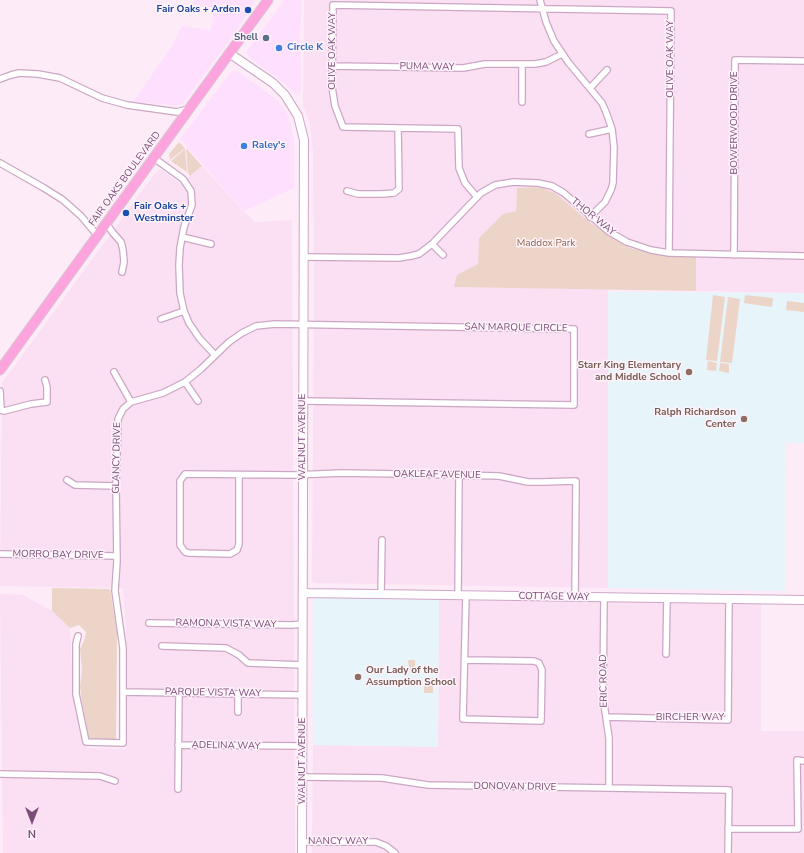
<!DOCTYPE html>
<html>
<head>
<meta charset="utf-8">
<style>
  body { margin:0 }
  #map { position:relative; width:804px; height:853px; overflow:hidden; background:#fdebf7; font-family:"Nunito Sans",sans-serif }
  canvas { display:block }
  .north { position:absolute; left:12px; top:801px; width:40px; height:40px; -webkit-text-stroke:3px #fff3fb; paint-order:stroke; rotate:180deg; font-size:11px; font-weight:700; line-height:16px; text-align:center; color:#7b4c77 }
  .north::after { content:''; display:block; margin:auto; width:14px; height:18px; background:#7b4c77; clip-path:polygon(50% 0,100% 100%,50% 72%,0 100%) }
</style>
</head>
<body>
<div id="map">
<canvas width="804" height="853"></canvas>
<div class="north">N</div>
</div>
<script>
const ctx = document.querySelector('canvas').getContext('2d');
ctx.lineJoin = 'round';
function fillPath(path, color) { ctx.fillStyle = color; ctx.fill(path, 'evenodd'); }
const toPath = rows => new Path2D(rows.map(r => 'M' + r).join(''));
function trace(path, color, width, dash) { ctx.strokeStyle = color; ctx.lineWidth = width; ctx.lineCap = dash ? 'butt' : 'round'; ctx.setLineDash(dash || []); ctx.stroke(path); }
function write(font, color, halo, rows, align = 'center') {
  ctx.font = font + ' "Nunito Sans",sans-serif'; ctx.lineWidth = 3; ctx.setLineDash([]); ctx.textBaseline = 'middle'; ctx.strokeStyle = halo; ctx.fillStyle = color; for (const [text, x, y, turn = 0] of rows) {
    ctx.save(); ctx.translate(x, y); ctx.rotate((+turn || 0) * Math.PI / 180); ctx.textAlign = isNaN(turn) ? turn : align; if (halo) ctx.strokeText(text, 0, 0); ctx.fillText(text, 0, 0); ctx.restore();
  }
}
fillPath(toPath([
  [304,0,804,0,804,293,696,291,695,257,675,257,656,254,611,237,592,224,555,193,542,188,532,187,517,188,516,211,503,214,479,238,478,264,455,287,608,289,608,588,315,583,312,581,314,285,313,153,310,123,303,106],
  [202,166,244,212,255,222,292,220,295,853,3,853,0,594,23,595,52,611,70,628,73,697,80,735,87,748,126,749,127,699,126,626,123,588,0,586,2,383,153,176,160,169,181,184],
  [439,600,761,603,761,731,804,731,804,853,312,853,313,745,438,746]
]), '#fbdff3');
fillPath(toPath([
  [194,0,255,0,235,33,183,103,181,105,175,105,133,102,172,46,182,26,211,30,215,8,191,6],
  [284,0,302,0,300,32,301,91,298,96,286,84,248,56,247,52],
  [234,71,237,71,272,96,279,103,286,111,290,122,294,140,294,188,244,211,180,139,231,72]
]), '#fedffd');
fillPath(toPath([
  [608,292,804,293,804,443,786,443,785,591,608,588],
  [314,598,439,600,438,747,313,745]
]), '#e7f4fa');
fillPath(toPath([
  [179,142,185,148,170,160,169,154],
  [185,149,187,172,171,161],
  [186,149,187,149,202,166,190,176,188,173],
  [532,187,542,188,555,193,592,224,630,248,656,254,675,257,696,257,696,291,454,287,457,275,478,264,479,238,503,214,516,211,517,188],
  [713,295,725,297,717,361,706,360],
  [745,295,773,298,772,307,744,303],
  [728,297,740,299,732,363,720,362],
  [787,301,804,303,804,312,786,310],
  [708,361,717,363,716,371,707,370],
  [720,363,729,364,729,373,719,371],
  [52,588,110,589,117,632,116,738,115,740,109,741,95,740,89,739,82,702,80,687,82,669,80,649,84,641,86,632,79,625,70,628,52,611],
  [408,660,415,660,415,671,409,670],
  [424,678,433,678,433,693,424,693]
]), '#edd4c8');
const street = toPath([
  [540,0,546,22,554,41,568,62,602,103,606,112,612,129,614,147,613,183,611,190,605,202,590,217],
  [522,64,522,102],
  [332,66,463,68,485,64,535,64,546,62,562,54],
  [0,79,11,75,19,73,38,74,60,78,102,98,127,105,177,112,188,109],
  [590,88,607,70],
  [589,134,612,129],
  [154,158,183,179,191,191,192,205,184,227,180,248,179,265,180,293,184,311,189,323,200,339,215,355],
  [0,163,44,188,63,200,81,216,97,235],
  [347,191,358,194,382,194,394,193,399,189,398,128],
  [477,197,465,183,459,168,458,129,343,127,335,106,332,87,333,5,671,11,669,253],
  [106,223,113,233,121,242,123,250,124,262,122,272],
  [182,237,211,244],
  [432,244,443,255],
  [734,255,735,60,804,61],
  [304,257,399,258,411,256,419,254,432,244,481,193,495,185,513,182,538,183,552,186,564,193,608,231,627,242,651,250,669,253,804,256],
  [161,319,184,311],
  [114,372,131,402],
  [185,382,198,401],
  [0,391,1,410],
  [0,410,4,411,31,404,47,402,47,387,45,380],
  [239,475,239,544,237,550,230,554,189,553,185,552,180,545,180,481,185,474,295,475,341,473,459,475,499,476,528,482,542,482,576,481,575,597],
  [67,480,75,485,116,486],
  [0,554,117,556],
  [381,594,382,540],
  [458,595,459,475],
  [604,598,603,697,609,738,609,788],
  [149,623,292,625,303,624],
  [78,636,76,644,76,694,86,742,123,743,123,648,115,591,117,561,116,486,118,419,123,409,131,402,163,393,185,382,201,369,229,342,242,333,256,326,275,324,574,329,574,405,303,401],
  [162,646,226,648,239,655,248,663,303,665],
  [666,654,667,598],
  [465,660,534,661,539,663,542,670,541,721,463,719,466,595],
  [123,692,303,695],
  [238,712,238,694],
  [606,717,728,720,729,599],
  [178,745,303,746],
  [0,774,100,776,115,781],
  [303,777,382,778,428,785,729,790,728,853],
  [178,789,179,693],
  [728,829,798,829,797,760,804,761],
  [302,842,376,842,386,846,395,853]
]);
const secondary = toPath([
  [229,53,273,83,285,95,298,116,304,140,302,853],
  [303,593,804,600]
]);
const primary = toPath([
  [0,370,268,0]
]);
trace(street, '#cba7c5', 8);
trace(secondary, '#cea6c7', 10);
trace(primary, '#d7c9d6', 11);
trace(street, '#fff', 5.5);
trace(secondary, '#fff', 8);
trace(primary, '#fda3dd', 9);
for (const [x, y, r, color] of [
  [248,10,4,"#1a4fb4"],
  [266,38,4,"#5c6f8a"],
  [279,48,4,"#3f7fe0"],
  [244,146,4,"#3f7fe0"],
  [126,213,4,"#1a4fb4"],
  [689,372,4,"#8d6e63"],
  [744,419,4,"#8d6e63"],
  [358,677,4,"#8d6e63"]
]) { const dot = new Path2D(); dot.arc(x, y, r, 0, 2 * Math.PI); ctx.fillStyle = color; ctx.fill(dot); trace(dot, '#fff3fb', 1.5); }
write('bold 10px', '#164399', '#fff3fb', [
  ["Fair Oaks + Arden",240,10],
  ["Fair Oaks +",134,207,"left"],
  ["Westminster",134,219,"left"]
], 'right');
write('bold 10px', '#4e5e75', '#fff3fb', [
  ["Shell",258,38]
], 'right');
write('bold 10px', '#366cbe', '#fff3fb', [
  ["Circle K",287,48],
  ["Raley's",252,146]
], 'left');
write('10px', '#7b4c77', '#fff3fb', [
  ["OLIVE OAK WAY",333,51,-90],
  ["OLIVE OAK WAY",671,59,-90],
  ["PUMA WAY",427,67,1],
  ["BOWERWOOD DRIVE",735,123,-90],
  ["FAIR OAKS BOULEVARD",125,179,-54],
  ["THOR WAY",593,217,39],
  ["SAN MARQUE CIRCLE",516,328,1],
  ["WALNUT AVENUE",303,437,-90],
  ["GLANCY DRIVE",117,458,-89],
  ["OAKLEAF AVENUE",437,475,1],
  ["MORRO BAY DRIVE",58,555,1],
  ["COTTAGE WAY",554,597,1],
  ["RAMONA VISTA WAY",226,624,1],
  ["ERIC ROAD",604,681,-91],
  ["PARQUE VISTA WAY",213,693,1],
  ["BIRCHER WAY",690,718],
  ["ADELINA WAY",226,746,1],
  ["WALNUT AVENUE",303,761,-90],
  ["DONOVAN DRIVE",515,787,1],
  ["NANCY WAY",338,842]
]);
write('10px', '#8d6648', '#fff3fb', [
  ["Maddox Park",546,244]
]);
write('bold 10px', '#785e54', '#fff3fb', [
  ["Starr King Elementary",681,366],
  ["and Middle School",681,378],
  ["Ralph Richardson",736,413],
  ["Center",736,425],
  ["Our Lady of the",366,671,"left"],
  ["Assumption School",366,683,"left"]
], 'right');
</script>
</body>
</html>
